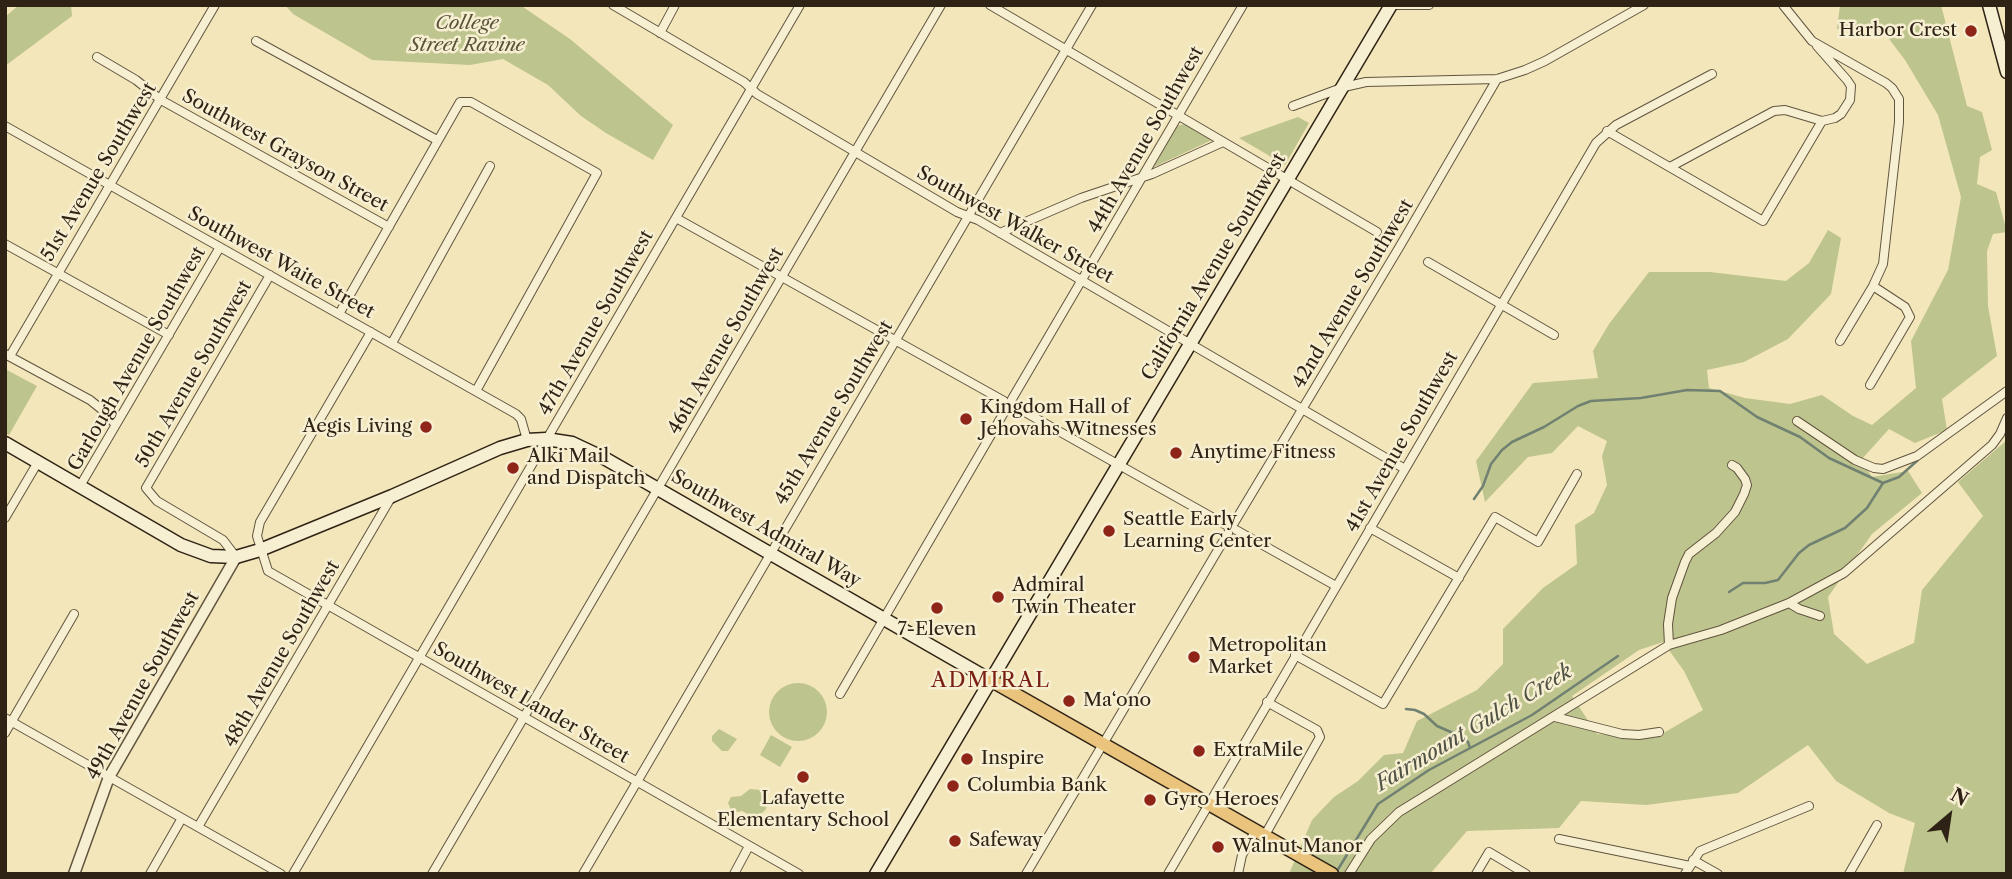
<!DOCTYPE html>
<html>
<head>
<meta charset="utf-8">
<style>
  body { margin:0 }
  #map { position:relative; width:2012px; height:879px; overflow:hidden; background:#f3e6ba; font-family:"Libre Caslon Text",serif }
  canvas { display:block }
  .frame { position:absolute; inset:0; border:7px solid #2f2316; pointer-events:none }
  .north { position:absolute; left:1914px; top:781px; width:70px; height:70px; -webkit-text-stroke:5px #f7efd2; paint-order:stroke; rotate:29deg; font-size:19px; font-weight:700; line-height:28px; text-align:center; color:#2f2316 }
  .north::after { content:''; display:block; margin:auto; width:24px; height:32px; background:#2f2316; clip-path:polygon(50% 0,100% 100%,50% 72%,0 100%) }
</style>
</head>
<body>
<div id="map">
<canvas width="2012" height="879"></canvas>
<div class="frame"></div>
<div class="north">N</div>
</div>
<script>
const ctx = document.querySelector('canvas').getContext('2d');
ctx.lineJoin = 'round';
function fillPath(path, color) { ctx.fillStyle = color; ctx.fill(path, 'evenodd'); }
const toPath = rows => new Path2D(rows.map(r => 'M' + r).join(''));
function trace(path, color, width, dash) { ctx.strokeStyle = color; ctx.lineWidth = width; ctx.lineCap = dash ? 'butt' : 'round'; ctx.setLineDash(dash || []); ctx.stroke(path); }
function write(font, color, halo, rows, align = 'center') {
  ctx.font = font + ' "Libre Caslon Text",serif'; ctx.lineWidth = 5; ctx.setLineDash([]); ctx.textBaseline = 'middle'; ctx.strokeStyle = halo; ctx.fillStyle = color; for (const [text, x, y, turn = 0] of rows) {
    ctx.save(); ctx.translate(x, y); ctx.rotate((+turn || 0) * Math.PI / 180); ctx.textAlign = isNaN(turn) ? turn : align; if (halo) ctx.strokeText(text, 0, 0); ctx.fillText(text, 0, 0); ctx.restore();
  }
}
fillPath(toPath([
  [19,5,71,5,72,16,5,66,5,17],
  [285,5,520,5,570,39,673,125,653,160,606,133,581,116,548,85,503,59,470,65,372,60,293,14],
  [1840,5,1941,5,1967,106,1982,112,1992,150,1980,157,1977,184,1996,192,2007,232,1993,234,1987,251,1988,306,1997,356,1942,399,1947,430,1915,443,1889,429,1861,460,1872,477,1908,471,1922,493,1872,534,1828,597,1834,634,1867,664,1914,643,1922,590,1983,516,1958,482,2007,440,2007,874,1903,874,1915,823,1889,813,1836,781,1808,745,1738,793,1646,805,1581,801,1559,828,1467,831,1430,874,1289,874,1312,820,1334,797,1358,781,1384,755,1403,753,1417,721,1477,690,1503,664,1503,629,1543,588,1577,564,1575,525,1594,513,1607,485,1602,456,1607,441,1578,426,1552,453,1528,457,1485,502,1476,461,1533,383,1598,378,1593,351,1609,324,1649,272,1710,272,1786,281,1809,263,1828,230,1841,238,1831,294,1788,339,1744,362,1707,370,1709,388,1745,398,1790,404,1822,395,1853,416,1872,425,1916,388,1911,341,1948,270,1961,197,1938,115,1905,60,1880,27,1837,29],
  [1663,642,1684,671,1703,710,1655,738,1597,734,1572,696,1639,650],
  [1298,117,1309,123,1285,165,1239,138],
  [1184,124,1212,140,1154,167,1177,126],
  [5,369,37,386,9,435,5,433],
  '769 712a29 29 0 1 1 58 0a29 29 0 1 1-58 0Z',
  [719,729,737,739,728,751,722,751,712,741,712,736],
  [771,735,792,747,780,767,760,755],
  [750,789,760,790,767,799,766,809,762,813,752,816,742,811,737,812,731,810,728,803,731,797,741,796]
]), '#bec48d');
trace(toPath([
  [1474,499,1483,486,1491,464,1502,450,1512,442,1544,427,1578,406,1591,401,1641,398,1687,390,1720,391,1757,417,1800,437,1829,458,1883,483],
  [1729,592,1743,583,1765,583,1778,580,1799,553,1809,545,1845,528,1867,508,1883,483,1899,477,1918,460],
  [1406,709,1415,710,1424,714,1437,726,1460,736,1468,742,1470,748],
  [1337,871,1378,804,1429,770,1532,715,1618,656]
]), '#708172', 2.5);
const minor = toPath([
  [613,5,744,82,757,94,957,212,978,220,1026,248,1405,469],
  [990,5,1377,232],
  [1388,5,1429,5],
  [1783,5,1812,41,1886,83,1892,88,1899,99,1899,122,1883,264,1873,286,1840,341],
  [660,33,675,5],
  [256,41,437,140],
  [97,57,136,80,161,100,389,227],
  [1293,106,1344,87,1366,82,1497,79,1525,70,1545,61,1644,5],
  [5,126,516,414,521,419,527,440],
  [1607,131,1763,221,1822,121,1835,118,1841,114,1850,100,1851,86,1847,80,1817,46],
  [1670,167,1774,111,1785,110,1822,121],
  [676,218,1004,401],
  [1000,233,1081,198,1152,174,1223,142],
  [5,244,169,335],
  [1428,262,1554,335],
  [339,314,460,102,471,102,597,173,476,391],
  [371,332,260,522,257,536,268,571,799,874],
  [392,343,490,166],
  [5,354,90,400,105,412,115,424],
  [10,356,215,5],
  [1870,385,1910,317,1905,307,1873,286],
  [1012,399,1243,5],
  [1014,406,1226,525],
  [1797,421,1855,460,1874,468,1883,469,1917,456,2007,391],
  [80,486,220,247],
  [5,518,38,462],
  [1234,523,1400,246,1497,79],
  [1370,528,1459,578],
  [1236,530,1336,586],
  [236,557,223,540,157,501,146,488,270,275],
  [1789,603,1799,609,1820,616],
  [1669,645,1668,624,1672,598,1685,562,1689,554,1716,533,1735,512,1744,494,1747,485,1745,479,1737,468,1732,465],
  [1295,655,1383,704,1495,517,1538,542,1577,474],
  [840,694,1006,409],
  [1555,717,1622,734,1639,735,1659,732],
  [5,718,281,874],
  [5,733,74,614],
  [198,827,392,496],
  [1265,835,1320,737,1317,730,1267,702],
  [1559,839,1690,866],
  [1693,860,1718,874],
  [150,874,182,818],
  [293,874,800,5],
  [432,874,941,5],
  [583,874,1092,5],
  [734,874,749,846],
  [1026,874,1228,533],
  [1168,874,1596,143,1616,125,1712,74],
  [1238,874,1242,855,1256,830],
  [1349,874,1371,839,1399,812,1669,645,1721,630,1789,603,1844,573,1992,445,2000,434,2007,418],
  [1476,874,1489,852,1526,874],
  [1685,874,1700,851,1809,806],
  [1849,874,1877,825]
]);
const tertiary = toPath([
  [74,874,109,777,236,557]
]);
const secondary = toPath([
  [1989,5,2007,72],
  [5,443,181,545,211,556,236,557,260,550,392,496,500,448,527,440,546,439,572,443,604,458,992,681],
  [876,874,1391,5]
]);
const primary = toPath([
  [992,681,1332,874]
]);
trace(minor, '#60543f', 10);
trace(tertiary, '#60543f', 13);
trace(secondary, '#2f2316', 15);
trace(primary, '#2f2316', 15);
trace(minor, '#f7efd2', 8);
trace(tertiary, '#f7efd2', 10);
trace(secondary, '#f7efd2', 12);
trace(primary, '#eac37d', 12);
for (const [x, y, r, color] of [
  [1971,31,7,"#8f2418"],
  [966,419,7,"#8f2418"],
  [426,427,7,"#8f2418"],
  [1176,453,7,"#8f2418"],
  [513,468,7,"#8f2418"],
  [1109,531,7,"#8f2418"],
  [998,597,7,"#8f2418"],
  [937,608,7,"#8f2418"],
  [1194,657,7,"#8f2418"],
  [1069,701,7,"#8f2418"],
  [1199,751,7,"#8f2418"],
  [967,759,7,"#8f2418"],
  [803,777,7,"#8f2418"],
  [953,786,7,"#8f2418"],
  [1150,800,7,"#8f2418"],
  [955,841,7,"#8f2418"],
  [1218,847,7,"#8f2418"]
]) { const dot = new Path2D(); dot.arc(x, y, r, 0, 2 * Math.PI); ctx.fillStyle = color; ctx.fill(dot); trace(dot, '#f7efd2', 2.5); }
write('italic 19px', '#5a533a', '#f7efd2', [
  ["College",467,24],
  ["Street Ravine",467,46]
]);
write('19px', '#2f2316', '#f7efd2', [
  ["Harbor Crest",1957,31,"right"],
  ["Kingdom Hall of",980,408],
  ["Jehovahs Witnesses",980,430],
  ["Aegis Living",412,427,"right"],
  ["Anytime Fitness",1190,453],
  ["Alki Mail",527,457],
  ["and Dispatch",527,479],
  ["Seattle Early",1123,520],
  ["Learning Center",1123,542],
  ["Admiral",1012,586],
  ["Twin Theater",1012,608],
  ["7-Eleven",937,630,"center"],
  ["Metropolitan",1208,646],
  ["Market",1208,668],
  ["Ma‘ono",1083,701],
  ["ExtraMile",1213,751],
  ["Inspire",981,759],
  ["Columbia Bank",967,786],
  ["Lafayette",803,799,"center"],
  ["Elementary School",803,821,"center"],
  ["Gyro Heroes",1164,800],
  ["Safeway",969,841],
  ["Walnut Manor",1232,847]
], 'left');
write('19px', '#2f2316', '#f7efd2', [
  ["44th Avenue Southwest",1146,140,-60],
  ["Southwest Grayson Street",285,151,29],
  ["51st Avenue Southwest",99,172,-59],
  ["Southwest Walker Street",1015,225,29],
  ["Southwest Waite Street",281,263,29],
  ["California Avenue Southwest",1214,267,-59],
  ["42nd Avenue Southwest",1353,294,-59],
  ["47th Avenue Southwest",596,323,-60],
  ["46th Avenue Southwest",726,341,-60],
  ["Garlough Avenue Southwest",137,359,-60],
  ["50th Avenue Southwest",194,374,-60],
  ["45th Avenue Southwest",834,413,-59],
  ["41st Avenue Southwest",1402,442,-60],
  ["Southwest Admiral Way",766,529,30],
  ["48th Avenue Southwest",282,654,-60],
  ["49th Avenue Southwest",143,686,-61],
  ["Southwest Lander Street",531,703,30]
]);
ctx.letterSpacing = '2px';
write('21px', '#7a1f14', '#f7efd2', [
  ["ADMIRAL",991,681]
]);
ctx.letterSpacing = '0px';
write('italic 21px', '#4f5244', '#f7efd2', [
  ["Fairmount Gulch Creek",1474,728,-31]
]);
</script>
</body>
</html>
